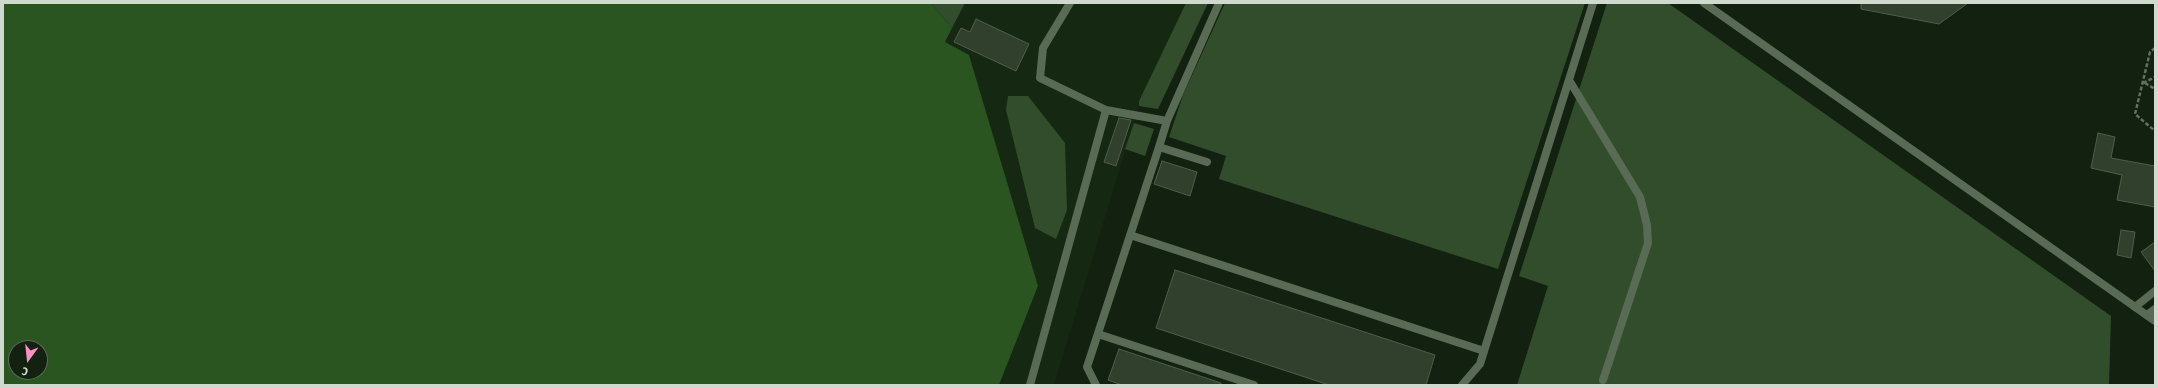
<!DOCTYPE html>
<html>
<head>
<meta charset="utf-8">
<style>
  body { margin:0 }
  #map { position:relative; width:2158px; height:388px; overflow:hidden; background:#132110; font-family:"Fira Sans Condensed",sans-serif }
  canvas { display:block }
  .frame { position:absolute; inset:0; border:4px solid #cfd9cd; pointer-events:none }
  .north { position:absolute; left:8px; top:340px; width:40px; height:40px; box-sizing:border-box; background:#132110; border:1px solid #5e6b5c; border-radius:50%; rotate:195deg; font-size:11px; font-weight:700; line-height:16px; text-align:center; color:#cfd9cd }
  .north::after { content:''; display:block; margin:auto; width:14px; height:18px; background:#fb8fc5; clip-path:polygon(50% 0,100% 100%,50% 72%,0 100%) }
</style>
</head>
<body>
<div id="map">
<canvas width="2158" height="388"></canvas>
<div class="frame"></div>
<div class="north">С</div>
</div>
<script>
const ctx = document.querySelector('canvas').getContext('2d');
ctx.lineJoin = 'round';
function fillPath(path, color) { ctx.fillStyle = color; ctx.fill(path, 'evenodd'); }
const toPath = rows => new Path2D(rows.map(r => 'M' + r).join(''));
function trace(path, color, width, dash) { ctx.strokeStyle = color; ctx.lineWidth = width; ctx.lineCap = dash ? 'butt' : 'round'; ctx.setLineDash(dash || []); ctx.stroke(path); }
fillPath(toPath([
  [965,3,1186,3,1139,101,1139,106,1054,385,999,385,1038,286,945,42]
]), '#152811');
fillPath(toPath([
  [931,3,965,3,952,28],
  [1186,3,1208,3,1158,109,1139,106,1139,101],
  [1225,3,1585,3,1498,269,1219,179,1226,156,1169,137,1183,95],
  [1607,3,1668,3,2111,316,2109,385,1517,385,1548,286,1519,276],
  [1008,96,1028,96,1065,143,1067,210,1056,239,1035,228,1006,110],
  [1134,123,1154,129,1145,156,1125,149]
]), '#324d2b');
fillPath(toPath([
  [3,3,931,3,952,28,945,42,969,55,1038,286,999,385,3,385],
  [16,348,40,348,40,372,16,372]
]), '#2a5420');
const building = toPath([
  [1861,3,1968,3,1939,24,1861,9,1861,3],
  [976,19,1029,44,1016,71,954,42,961,28,970,32,976,19],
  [1119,118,1131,120,1116,166,1104,162,1119,118],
  [2098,133,2115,137,2111,158,2155,166,2155,207,2117,200,2122,175,2091,168,2098,133],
  [1162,161,1197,172,1190,196,1154,184,1162,161],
  [2121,230,2135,232,2131,258,2117,255,2121,230],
  [2155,242,2155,271,2141,252,2155,242],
  [1175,270,1435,355,1426,385,1329,385,1156,328,1175,270],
  [1119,349,1221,383,1221,385,1122,385,1108,380,1119,349]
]);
fillPath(building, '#30402c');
trace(building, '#4e5e4a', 1);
trace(toPath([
  [2155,48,2150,52,2135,114,2155,131],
  [2143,83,2155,77],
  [2145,83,2155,89]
]), '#636f60', 2.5, [4, 2]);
trace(toPath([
  [1070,3,1043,48,1040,78,1106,110,1167,121],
  [1569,80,1640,197,1647,225,1648,243,1603,380],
  [1207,162,1159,147,1167,121,1219,3],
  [1130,235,1484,351],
  [1098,334,1254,385],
  [1030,385,1106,110],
  [1096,385,1087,367,1159,147],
  [1462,385,1480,364,1593,3]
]), '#596b54', 8);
trace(toPath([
  [2135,307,2155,291],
  [2147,315,2155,309]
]), '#596b54', 8);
trace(toPath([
  [1704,3,2155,321]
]), '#596b54', 8);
</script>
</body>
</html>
